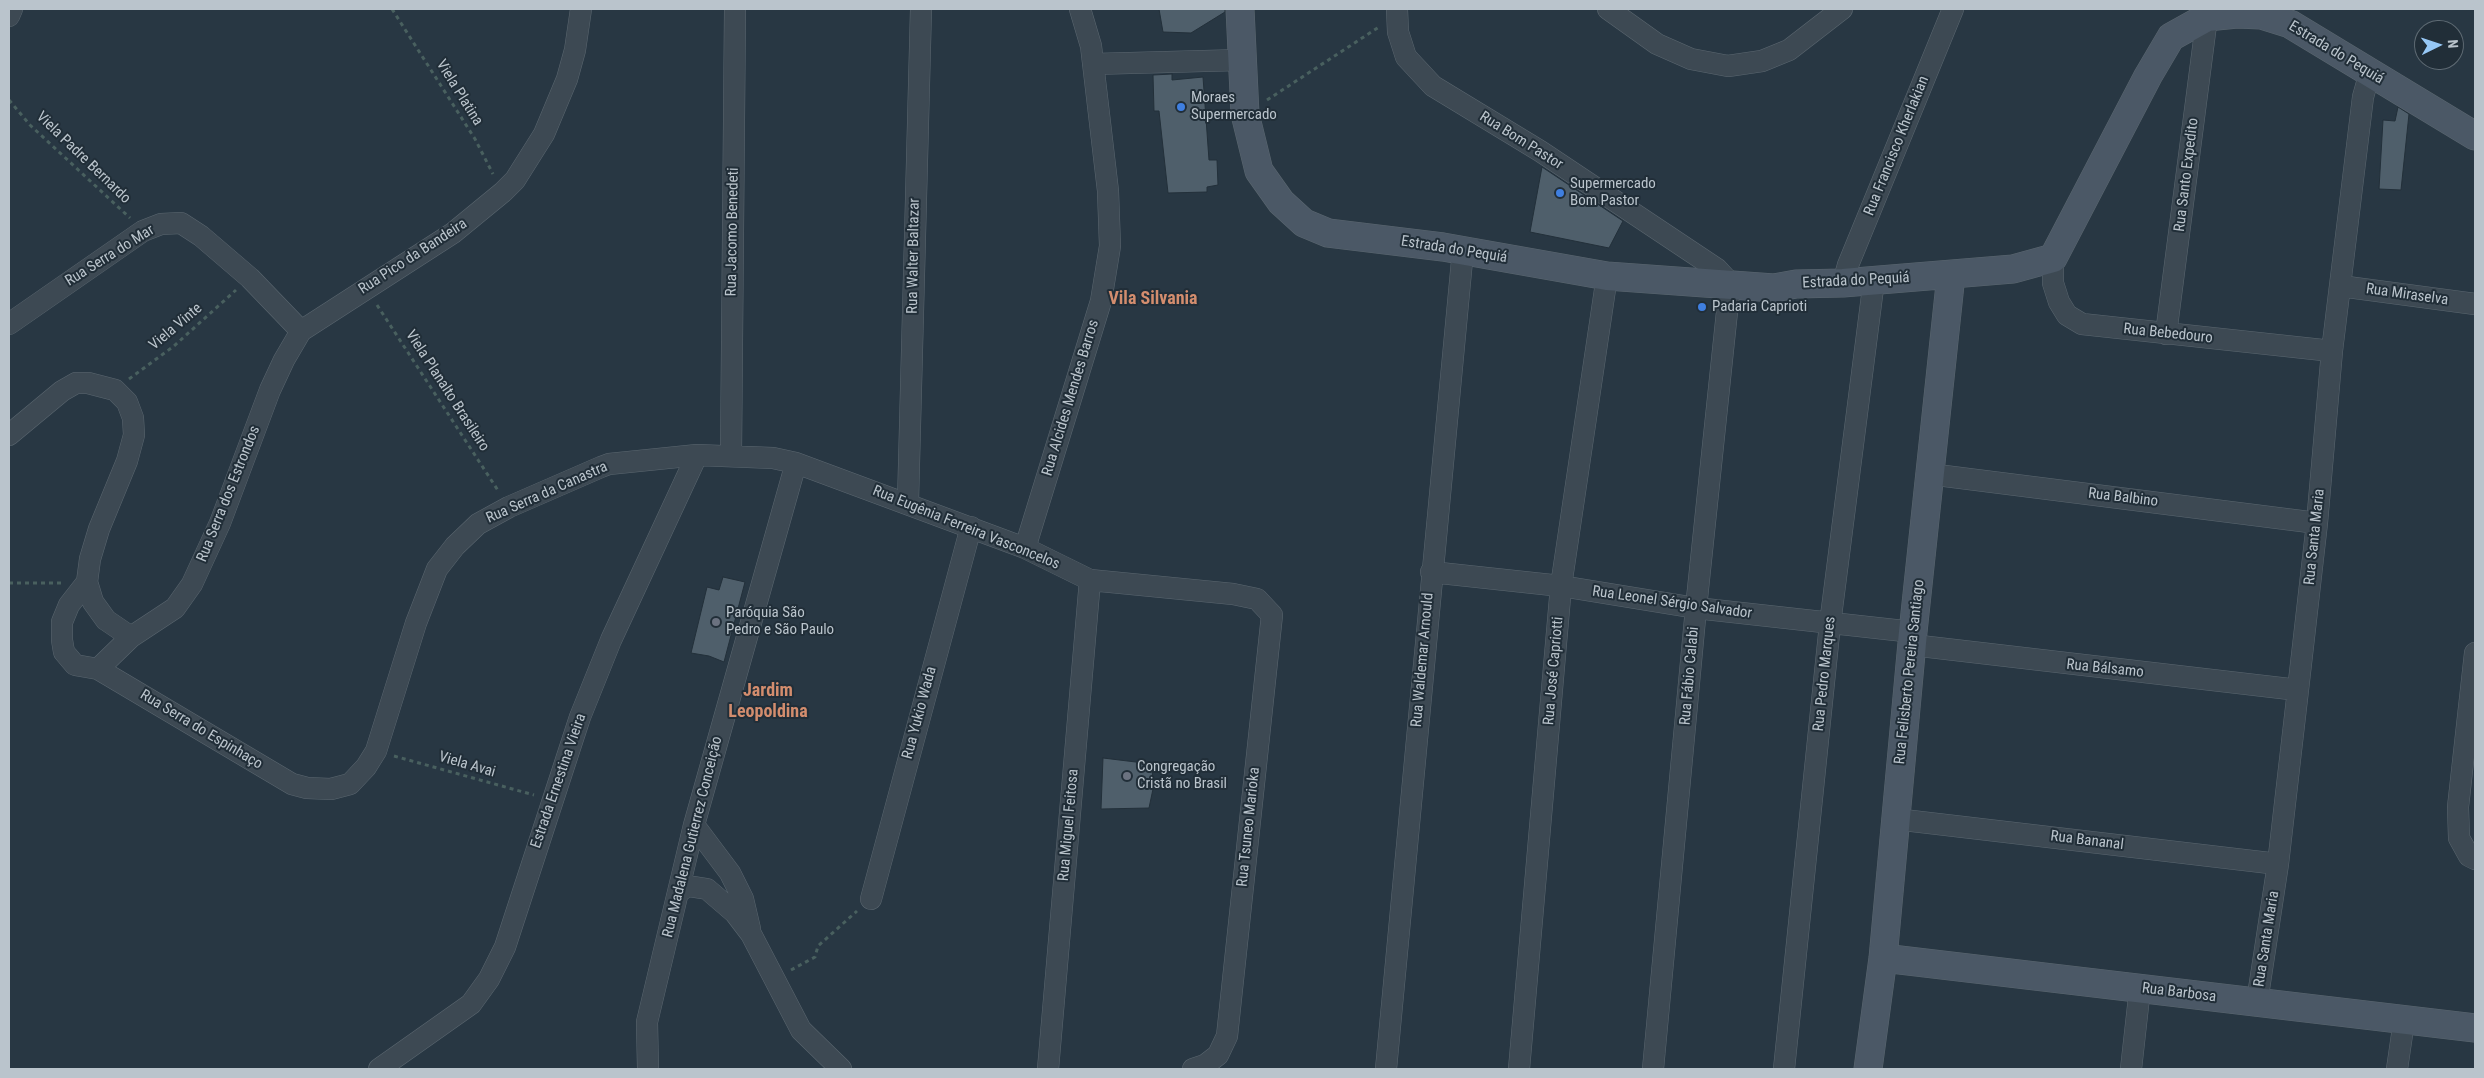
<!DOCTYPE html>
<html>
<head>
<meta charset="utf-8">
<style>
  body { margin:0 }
  #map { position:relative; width:2484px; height:1078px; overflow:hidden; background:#283743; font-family:"Roboto Condensed",sans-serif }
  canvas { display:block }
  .frame { position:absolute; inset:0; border:10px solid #bac4cc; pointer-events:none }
  .north { position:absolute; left:2414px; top:20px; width:50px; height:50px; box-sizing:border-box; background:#212e38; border:1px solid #5e6a73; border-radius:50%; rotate:86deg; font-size:14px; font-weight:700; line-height:20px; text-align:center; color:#bac4cc }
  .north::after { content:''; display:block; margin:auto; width:18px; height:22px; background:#96c7f5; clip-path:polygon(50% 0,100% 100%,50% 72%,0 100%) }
</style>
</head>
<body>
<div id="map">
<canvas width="2484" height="1078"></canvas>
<div class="frame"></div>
<div class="north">N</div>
</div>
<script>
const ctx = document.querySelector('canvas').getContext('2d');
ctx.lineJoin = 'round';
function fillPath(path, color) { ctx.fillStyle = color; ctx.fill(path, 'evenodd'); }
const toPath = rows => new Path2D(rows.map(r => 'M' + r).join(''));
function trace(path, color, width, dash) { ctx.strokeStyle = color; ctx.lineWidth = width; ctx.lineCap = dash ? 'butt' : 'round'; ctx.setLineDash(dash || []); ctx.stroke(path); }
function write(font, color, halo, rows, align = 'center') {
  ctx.font = font + ' "Roboto Condensed",sans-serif'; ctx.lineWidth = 4; ctx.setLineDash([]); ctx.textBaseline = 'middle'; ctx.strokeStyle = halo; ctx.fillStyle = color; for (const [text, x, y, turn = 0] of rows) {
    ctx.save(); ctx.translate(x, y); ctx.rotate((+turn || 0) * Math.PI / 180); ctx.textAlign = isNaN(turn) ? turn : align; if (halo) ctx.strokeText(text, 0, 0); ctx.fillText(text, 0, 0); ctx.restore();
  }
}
const building = toPath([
  [1159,9,1225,9,1225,12,1191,33,1163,32,1159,9],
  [1172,74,1172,80,1203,77,1209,160,1217,160,1218,185,1207,187,1207,192,1168,193,1159,111,1154,111,1153,75,1172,74],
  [2398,107,2409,114,2401,190,2379,189,2383,120,2395,121,2398,107],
  [1542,167,1623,221,1609,248,1530,232,1542,167],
  [723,577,745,582,724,662,709,656,691,653,707,587,719,590,723,577],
  [1103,758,1152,764,1153,789,1149,808,1101,809,1103,758]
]);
fillPath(building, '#4f5f6b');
trace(building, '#23303a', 1);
const street = toPath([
  [581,9,575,50,567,79,544,134,515,180,503,192,453,233,301,331,284,360,270,390,220,523,192,584,175,608,131,637,98,669,292,784,307,788,331,789,350,784,366,767,376,751,416,623,437,569,455,546,478,524,509,507,601,467,609,464,697,455,773,458,796,463,1025,548,1090,580,1233,594,1257,599,1272,615,1227,1036,1218,1055,1205,1065,1193,1069],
  [1397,9,1398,32,1406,57,1433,86,1540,151,1717,269,1730,283,1696,608,1653,1069],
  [1608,9,1657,44,1691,59,1728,66,1762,61,1789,50,1842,9],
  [9,16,12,9],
  [1093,64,1241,60],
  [2053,258,2053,283,2059,302,2067,315,2082,324,2332,351],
  [1843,283,1848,265,1953,9],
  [2340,286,2475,304],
  [9,324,143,231,161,224,181,223,201,236,250,278,301,331],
  [2166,334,2207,17],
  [9,435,62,391,76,383,88,383,115,390,127,402,133,418,134,435,127,461,99,529,90,559,87,582,93,602,106,620,131,637],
  [731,456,735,9],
  [1929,474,2317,523],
  [908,502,921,9],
  [1025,548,1101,301,1110,246,1108,191,1091,46,1080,9],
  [1431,572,1561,586,1696,608,1913,632],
  [87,582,69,605,62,622,62,640,64,652,75,665,98,669],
  [1912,645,2298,690],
  [2475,653,2458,807,2459,838,2469,856,2475,859],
  [1895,819,2278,864],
  [694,825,730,873,743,899,750,929],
  [680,891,688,886,707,889,735,913,751,934,801,1030,841,1069],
  [871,899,971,527],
  [2257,1002,2278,864,2298,690,2317,523,2332,351,2363,97,2370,72],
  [379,1069,471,1004,489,979,505,947,580,717,611,640,697,455],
  [648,1069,647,1022,694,825,796,463],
  [1048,1069,1090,580],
  [1386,1069,1463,250],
  [1519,1069,1561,586,1607,276],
  [1784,1069,1830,624,1874,280],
  [2131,1069,2140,988],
  [2397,1069,2404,1021]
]);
const secondary = toPath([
  [1240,9,1245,114,1259,171,1281,202,1304,223,1328,233,1443,247,1607,276,1774,288,1796,284,1843,283,2013,269,2053,258,2148,76,2171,37,2207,17,2237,14,2261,15,2290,24,2475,136],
  [1883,958,2475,1028],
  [1868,1069,1883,958,1913,632,1951,275]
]);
trace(street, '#5b6770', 22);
trace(secondary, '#5b6770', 29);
trace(toPath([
  [392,9,475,139,493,174],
  [9,100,30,125,130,218],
  [1267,100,1379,27],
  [377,305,499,492],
  [129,379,174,346,236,290],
  [9,583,62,583],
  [394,756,534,795],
  [791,970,815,957,818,946,857,911]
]), '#49605f', 3, [4, 4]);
trace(street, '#3d4953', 21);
trace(secondary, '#4b5866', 28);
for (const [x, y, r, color] of [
  [1181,107,5,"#3f7fe0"],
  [1560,193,5,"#3f7fe0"],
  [1702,307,5,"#3f7fe0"],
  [716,622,5,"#6b7280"],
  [1127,776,5,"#6b7280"]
]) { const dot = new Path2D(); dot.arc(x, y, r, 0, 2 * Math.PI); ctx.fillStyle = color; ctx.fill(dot); trace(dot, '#212e38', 2); }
write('15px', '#bac4cc', '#212e38', [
  ["Estrada do Pequiá",2336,53,31],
  ["Viela Platina",459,93,58],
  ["Rua Bom Pastor",1521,141,32],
  ["Rua Francisco Kherlakian",1897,146,-68],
  ["Viela Padre Bernardo",83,158,44],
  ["Rua Santo Expedito",2187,175,-83],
  ["Rua Jacomo Benedeti",733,232,-89],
  ["Estrada do Pequiá",1454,250,9],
  ["Rua Serra do Mar",110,256,-32],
  ["Rua Walter Baltazar",914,256,-89],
  ["Rua Pico da Bandeira",413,257,-33],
  ["Estrada do Pequiá",1856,281,-3],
  ["Rua Miraselva",2407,295,8],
  ["Viela Vinte",176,327,-40],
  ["Rua Bebedouro",2168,334,6],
  ["Viela Planalto Brasileiro",447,391,57],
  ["Rua Alcides Mendes Barros",1071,398,-73],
  ["Rua Serra da Canastra",547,493,-24],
  ["Rua Serra dos Estrondos",229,494,-68],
  ["Rua Balbino",2123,498,7],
  ["Rua Eugênia Ferreira Vasconcelos",966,528,22],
  ["Rua Santa Maria",2315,537,-84],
  ["Rua Leonel Sérgio Salvador",1672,603,8],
  ["Rua Waldemar Arnould",1423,660,-85],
  ["Rua Bálsamo",2105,669,6],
  ["Rua José Capriotti",1554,671,-85],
  ["Rua Felisberto Pereira Santiago",1910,672,-84],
  ["Rua Pedro Marques",1825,674,-84],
  ["Rua Fábio Calabi",1690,676,-85],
  ["Rua Yukio Wada",920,713,-75],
  ["Rua Serra do Espinhaço",201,730,31],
  ["Viela Avai",467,765,16],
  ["Estrada Ernestina Vieira",559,781,-71],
  ["Rua Miguel Feitosa",1069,825,-85],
  ["Rua Tsuneo Marioka",1249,827,-84],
  ["Rua Madalena Gutierrez Conceição",693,837,-76],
  ["Rua Bananal",2087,841,7],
  ["Rua Santa Maria",2267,939,-81],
  ["Rua Barbosa",2179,993,7]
]);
write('15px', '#bac4cc', '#212e38', [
  ["Moraes",1191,98],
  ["Supermercado",1191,115],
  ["Supermercado",1570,184],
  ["Bom Pastor",1570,201],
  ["Padaria Caprioti",1712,307],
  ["Paróquia São",726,613],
  ["Pedro e São Paulo",726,630],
  ["Congregação",1137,767],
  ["Cristã no Brasil",1137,784]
], 'left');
write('bold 18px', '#d38d6e', '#212e38', [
  ["Vila Silvania",1153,299],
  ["Jardim",768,691],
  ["Leopoldina",768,712]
]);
</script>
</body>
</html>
